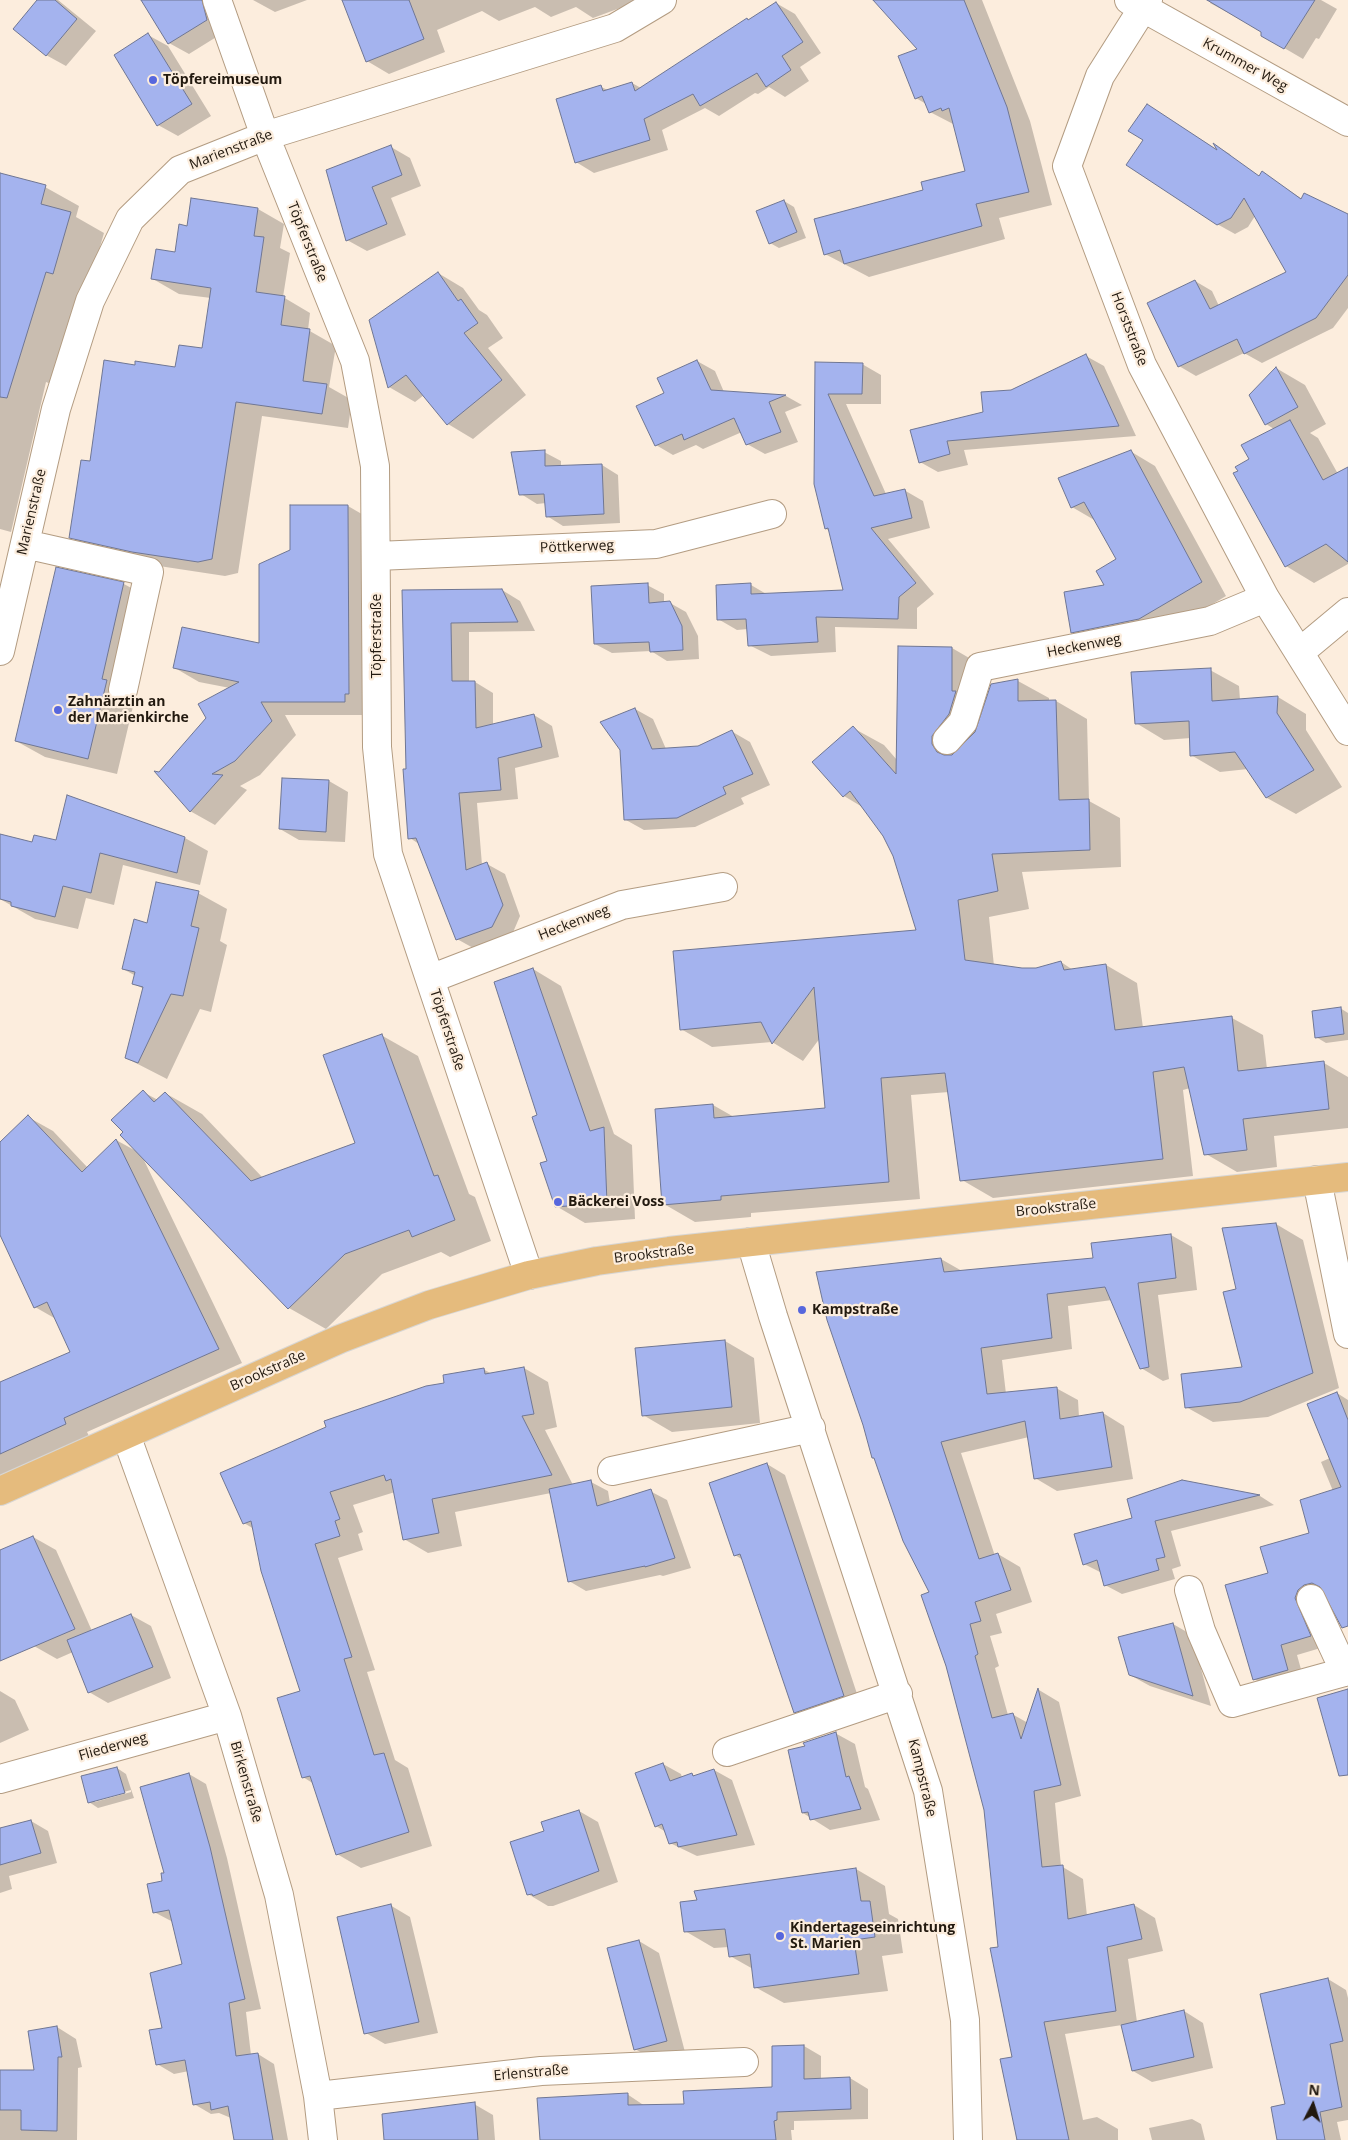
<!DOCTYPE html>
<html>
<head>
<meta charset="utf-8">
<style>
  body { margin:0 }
  #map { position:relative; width:1348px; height:2140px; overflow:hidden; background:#fceddd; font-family:"Open Sans",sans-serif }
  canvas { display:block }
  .north { position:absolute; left:1288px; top:2080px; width:50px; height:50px; -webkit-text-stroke:4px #fceddd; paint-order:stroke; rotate:5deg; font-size:14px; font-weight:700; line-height:20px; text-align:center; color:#22190f }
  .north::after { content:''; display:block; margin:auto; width:18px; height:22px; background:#22190f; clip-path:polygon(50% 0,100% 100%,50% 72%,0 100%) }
</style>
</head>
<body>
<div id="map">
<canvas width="1348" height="2140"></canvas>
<div class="north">N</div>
</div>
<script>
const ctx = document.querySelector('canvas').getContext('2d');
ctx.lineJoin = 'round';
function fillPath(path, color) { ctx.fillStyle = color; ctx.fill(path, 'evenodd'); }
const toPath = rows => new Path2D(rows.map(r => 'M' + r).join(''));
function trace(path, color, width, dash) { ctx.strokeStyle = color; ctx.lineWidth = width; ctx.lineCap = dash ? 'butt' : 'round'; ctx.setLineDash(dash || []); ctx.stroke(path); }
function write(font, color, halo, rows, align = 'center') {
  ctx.font = font + ' "Open Sans",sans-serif'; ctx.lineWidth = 4.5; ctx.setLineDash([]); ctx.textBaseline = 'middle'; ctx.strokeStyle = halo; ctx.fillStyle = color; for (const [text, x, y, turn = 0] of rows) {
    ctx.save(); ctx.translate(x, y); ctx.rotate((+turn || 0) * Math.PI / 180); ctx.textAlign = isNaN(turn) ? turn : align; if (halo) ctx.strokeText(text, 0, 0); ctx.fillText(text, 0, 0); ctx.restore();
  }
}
fillPath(toPath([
  [39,0,58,0,96,31,66,66,46,55],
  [143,0,215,0,226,31,189,54,169,43],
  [253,0,307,0,275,12],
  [343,0,639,0,639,1,593,18,576,7,551,17,535,7,499,21,482,11,437,30,445,52,389,74,367,61],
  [874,0,982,0,1030,121,1052,205,999,218,1005,239,869,277,825,254,925,191,966,172,955,125,930,112,926,104,916,98,900,57,919,50],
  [1211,0,1321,0,1337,9,1319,39,1316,38,1303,59,1262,35,1262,31,1210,3],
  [776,3,795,14,821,53,800,67,809,81,785,97,769,87,758,94,755,93,719,116,705,108,662,130,668,150,594,173,576,162,601,87,608,90,632,83,641,88],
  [148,35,168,46,211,116,178,136,158,125],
  [1148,106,1219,151,1216,146,1230,154,1232,158,1263,180,1262,172,1302,199,1348,215,1348,308,1333,328,1262,363,1244,353,1196,376,1179,366,1195,281,1212,291,1219,306,1287,273,1255,216,1248,227,1235,234,1217,224,1145,140],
  [391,147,410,158,421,186,391,198,406,235,367,251,347,240,327,170],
  [0,174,45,187,79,206,76,217,104,233,87,292,79,290,51,384,46,382,11,532,0,529],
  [192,199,258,209,284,224,280,248,290,253,283,297,310,313,308,330,336,346,329,387,352,400,348,428,262,416,238,573,225,576,159,566,97,552,71,537,91,463,136,366,176,369,203,349,211,298,179,294,153,279,176,253,188,227],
  [784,201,794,207,806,238,779,248,770,243],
  [438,273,463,288,479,310,487,315,503,338,488,348,526,395,473,439,448,424,424,395,415,402,389,387],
  [1086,356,1104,366,1136,436,964,450,968,465,938,472,920,462,1012,391],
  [697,361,715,371,724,392,786,396,802,405,785,412,798,442,765,454,747,444,742,432,703,449,696,445,673,455,656,445,665,394],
  [816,363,862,364,881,375,881,404,846,404,886,494,904,490,923,501,930,528,888,539,934,594,917,608,917,629,835,627,836,652,771,656,749,645,748,629,737,630,718,619,751,585,768,595,844,591,830,531,826,529],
  [1276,368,1305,385,1326,424,1310,433,1318,438,1338,474,1348,469,1348,564,1314,583,1286,566,1240,471,1274,429,1266,424],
  [1130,451,1155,466,1226,596,1164,633,1097,647,1072,632,1106,586,1117,559,1096,521,1072,507],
  [544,452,561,461,561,467,602,465,618,475,620,523,563,526,547,516,546,503,537,504,521,494],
  [348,506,372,520,369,715,285,715,296,735,260,775,240,786,247,790,215,825,190,811,159,773,207,718,230,688,199,682,175,668,261,645,291,551],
  [57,569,124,584,153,600,130,695,135,698,117,774,45,757,16,741],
  [647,585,664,594,664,603,670,603,686,612,698,636,699,659,667,661,651,651,612,653,595,644],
  [502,590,520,601,535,631,469,632,469,682,475,682,493,693,493,725,534,715,552,726,559,757,515,768,518,799,477,803,482,865,487,864,505,874,520,916,511,937,475,949,457,939,419,844,410,838,403,592],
  [899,647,952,648,983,666,982,707,984,708,992,685,1018,681,1049,698,1049,701,1056,701,1087,719,1089,801,1120,818,1121,867,1022,872,1029,909,989,917,994,966,1036,969,1061,962,1073,970,1106,965,1137,983,1143,1028,1232,1018,1263,1035,1267,1069,1324,1063,1348,1077,1348,1128,1274,1136,1277,1167,1237,1172,1206,1154,1190,1088,1183,1090,1193,1176,993,1198,962,1180,949,1092,911,1095,920,1199,751,1213,751,1217,695,1222,664,1204,713,1105,734,1117,826,1109,820,1038,803,1061,772,1042,712,1047,681,1029,918,931,894,855,884,835,864,808,844,796,814,762,853,728,884,745,897,760],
  [1210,670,1239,686,1240,700,1278,697,1306,714,1306,730,1342,787,1296,814,1267,798,1248,769,1220,772,1191,755,1191,738,1164,740,1136,723],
  [635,709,653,719,666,749,698,747,731,731,750,742,770,785,741,798,744,804,695,827,644,830,626,820],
  [329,781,348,792,345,842,299,840,280,829],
  [185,838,208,851,200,885,123,865,114,905,86,898,78,929,35,919,0,899,0,845],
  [198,893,227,909,220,941,227,945,211,1012,200,1009,167,1079,126,1058,144,989,134,984,136,976,123,969,148,924],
  [533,969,561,986,614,1134,632,1145,635,1219,585,1223,556,1206,538,1116],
  [1340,1008,1348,1013,1348,1040,1326,1043,1316,1037],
  [381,1035,418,1056,469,1194,475,1197,491,1241,450,1257,441,1252,382,1274,326,1329,289,1308,142,1156,242,1363,87,1432,90,1438,0,1478,0,1383,72,1353,56,1319,35,1307,0,1232,0,1144,28,1117,53,1131,88,1168,116,1140,138,1152,143,1092,158,1100,165,1093,202,1114,263,1178,357,1144],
  [1276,1224,1303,1240,1339,1388,1268,1417,1213,1422,1186,1407,1243,1368,1238,1290],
  [1171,1235,1192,1247,1197,1290,1158,1295,1169,1379,1163,1381,1141,1368,1112,1300,1068,1306,1072,1349,1002,1360,1006,1394,1056,1388,1078,1400,1079,1417,1103,1413,1124,1426,1133,1479,1057,1491,1035,1478,1029,1437,961,1453,995,1556,998,1554,1020,1567,1032,1602,996,1614,1002,1633,990,1636,999,1666,995,1668,1008,1715,1012,1714,1028,1723,1039,1690,1059,1702,1081,1796,1055,1803,1061,1866,1083,1879,1087,1916,1134,1905,1155,1918,1163,1951,1128,1959,1137,2022,1184,2011,1203,2023,1213,2068,1152,2082,1133,2071,1122,2025,1065,2034,1083,2120,1097,2117,1118,2129,1118,2140,1016,2140,1013,2058,999,1948,986,1810,946,1666,922,1596,930,1593,876,1459,873,1458,941,1259,962,1271,1094,1259],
  [725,1341,754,1358,760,1423,672,1432,643,1415,636,1349],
  [524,1368,548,1382,557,1427,545,1430,573,1485,591,1482,608,1491,610,1503,650,1491,667,1500,691,1568,663,1576,660,1575,586,1591,569,1581,551,1493,455,1512,462,1546,428,1553,404,1539,395,1492,353,1505,363,1532,358,1534,363,1550,338,1558,375,1670,367,1672,395,1760,408,1768,432,1846,361,1868,337,1854,314,1784,303,1777,302,1691,254,1529,244,1523,446,1384,483,1369,492,1374],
  [1337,1393,1348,1400,1348,1606,1322,1594,1324,1647,1297,1655,1304,1680,1272,1689,1254,1679,1269,1574,1310,1534,1333,1491,1321,1462,1330,1458],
  [767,1464,785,1475,861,1706,813,1723,795,1712,743,1560,735,1555],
  [1182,1482,1260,1496,1274,1505,1171,1531,1181,1566,1172,1569,1175,1579,1122,1594,1105,1585,1102,1573,1084,1564,1134,1519],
  [33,1537,56,1550,92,1631,131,1615,151,1626,171,1678,108,1703,89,1692,73,1652,57,1659,34,1646,0,1642,0,1552],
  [1173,1624,1192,1635,1211,1706,1150,1686,1130,1675],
  [0,1691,15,1700,29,1730,0,1743],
  [835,1733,855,1744,865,1787,868,1789,880,1820,830,1830,803,1813],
  [663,1764,681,1774,682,1778,691,1774,695,1776,714,1770,732,1780,755,1845,697,1856,670,1843,666,1832,656,1826],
  [117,1768,126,1774,134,1798,98,1808,89,1802],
  [131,1790,131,1792,95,1802,95,1800],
  [189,1774,206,1784,227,1858,261,2009,246,2012,251,2055,258,2054,274,2064,288,2140,235,2140,231,2118,219,2113,211,2114,194,2104,189,2071,174,2074,157,2064,164,2029,183,1965,173,1922,154,1912,164,1882],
  [579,1811,598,1822,618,1882,553,1906,548,1906,528,1894,545,1832],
  [31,1821,48,1831,57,1863,9,1876,12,1889,0,1893,0,1828],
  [856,1869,885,1886,889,1914,898,1919,903,1953,882,1956,888,1991,784,2003,755,1987,753,1969,730,1956,729,1947,714,1948,685,1931,699,1901,696,1892],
  [390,1905,410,1917,438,2033,385,2044,366,2033],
  [639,1941,659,1953,685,2052,655,2060,635,2049],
  [1328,1979,1346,1990,1348,1998,1348,2120,1337,2122,1341,2140,1277,2140,1272,2108,1286,2105],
  [57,2027,76,2039,82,2067,78,2068,77,2140,0,2140,0,2071,36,2072],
  [804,2046,821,2056,821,2079,850,2078,868,2089,868,2119,794,2121,794,2130,791,2130,792,2140,542,2140,627,2094,645,2106,685,2105,774,2088],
  [474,2104,493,2115,495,2140,386,2140],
  [1192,2119,1201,2124,1205,2140,1152,2140,1149,2128]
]), '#0003');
const building = toPath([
  [37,0,55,0,77,19,46,56,13,29,37,0],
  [141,0,202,0,207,20,168,44,141,0],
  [342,0,409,0,424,39,366,62,342,0],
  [873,0,964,0,1007,107,1029,192,976,204,982,226,844,264,840,250,824,255,814,219,923,190,921,182,965,171,949,108,942,111,941,108,929,113,922,96,915,99,898,56,917,49,873,0],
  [1207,0,1315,0,1284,49,1261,36,1261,32,1207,0],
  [776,2,803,42,782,56,791,70,766,87,757,73,700,106,693,94,644,119,650,140,575,163,556,99,601,85,603,91,632,82,635,91,747,18,748,20,776,2],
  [148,33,192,104,157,126,114,55,148,33],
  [1147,104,1217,150,1213,143,1259,176,1262,171,1301,199,1304,193,1348,214,1348,275,1316,318,1244,354,1237,339,1178,367,1147,303,1195,280,1210,309,1286,272,1244,198,1231,218,1217,225,1126,165,1143,140,1128,131,1147,104],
  [391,145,402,175,372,187,387,224,346,241,326,170,391,145],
  [0,173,46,185,41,204,71,212,53,274,46,272,7,398,0,397,0,173],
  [191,198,258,208,254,236,264,237,256,292,285,296,281,325,310,329,303,381,327,384,322,414,236,402,212,559,198,562,132,552,69,538,81,460,90,461,104,360,135,365,135,361,175,367,179,345,202,348,211,288,151,279,156,249,175,252,179,224,187,226,191,198],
  [784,200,797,232,769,244,756,211,784,200],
  [438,272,458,301,461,299,478,323,464,333,502,380,447,425,406,375,388,388,369,320,438,272],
  [1086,354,1119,426,947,441,950,454,919,463,910,430,983,412,981,392,1011,390,1086,354],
  [697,360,711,390,786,395,769,402,781,432,746,445,734,418,684,440,682,434,655,446,636,406,664,393,657,378,697,360],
  [815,362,863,363,862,394,828,394,874,496,905,489,912,518,871,528,916,583,899,597,898,619,816,617,818,642,748,646,746,619,717,620,716,585,751,583,751,594,843,590,828,528,825,529,814,484,815,362],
  [1276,367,1298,407,1265,425,1249,395,1276,367],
  [1290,420,1323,480,1348,467,1348,562,1326,544,1285,567,1233,473,1238,471,1235,467,1249,459,1241,445,1290,420],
  [545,450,545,466,602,464,604,514,546,517,544,494,519,495,511,452,545,450],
  [1131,450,1202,582,1139,619,1071,633,1064,592,1104,585,1096,571,1116,559,1084,502,1071,508,1058,478,1131,450],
  [290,505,348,505,349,694,345,694,345,702,261,702,272,721,235,761,212,774,223,775,190,812,154,771,159,772,206,718,198,704,239,682,173,668,182,627,259,643,259,564,290,550,290,505],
  [56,567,124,582,102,679,107,680,88,759,15,741,56,567],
  [648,583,649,603,670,601,682,626,683,650,650,652,649,642,594,644,591,586,648,583],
  [502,589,518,622,451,623,452,681,475,681,476,728,534,714,542,747,498,758,501,790,459,793,466,870,487,862,503,905,492,927,456,940,416,838,408,839,403,769,406,769,402,590,502,589],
  [898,646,952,647,952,691,956,691,949,714,932,736,932,744,937,752,944,755,952,755,975,732,991,684,1018,679,1018,701,1056,700,1059,800,1089,799,1090,850,992,854,998,891,958,900,965,960,1022,968,1036,968,1061,961,1064,970,1106,964,1115,1030,1232,1016,1238,1071,1324,1061,1329,1109,1243,1119,1247,1150,1204,1155,1184,1067,1153,1072,1163,1159,960,1181,945,1073,881,1078,889,1182,721,1196,721,1200,662,1205,655,1109,713,1104,714,1118,825,1108,814,987,772,1044,761,1022,680,1030,673,951,916,930,893,856,883,836,850,791,843,797,812,762,853,726,896,774,898,646],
  [1211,668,1212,701,1278,696,1277,713,1314,770,1266,798,1235,752,1190,756,1189,721,1135,724,1131,672,1211,668],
  [635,708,652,749,698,746,732,730,753,774,723,787,726,794,677,818,624,820,620,750,600,722,635,708],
  [282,778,329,780,326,832,279,829,282,778],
  [67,795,185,837,177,873,100,853,91,893,63,886,55,917,11,906,11,902,0,899,0,834,32,842,34,835,56,840,67,795],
  [156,882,199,891,191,926,199,928,183,996,171,994,138,1063,125,1058,143,987,132,984,135,972,122,969,134,919,147,923,156,882],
  [533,968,590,1131,604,1127,607,1203,555,1207,540,1163,547,1161,532,1117,537,1115,494,982,533,968],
  [1341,1007,1344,1034,1315,1038,1312,1011,1341,1007],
  [382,1034,434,1176,438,1175,455,1220,412,1237,409,1230,345,1254,288,1309,120,1135,123,1132,111,1120,143,1090,154,1102,165,1092,251,1181,355,1143,323,1055,382,1034],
  [28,1115,82,1172,116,1139,219,1349,64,1418,66,1424,0,1454,0,1382,70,1352,47,1302,34,1308,0,1235,0,1142,28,1115],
  [1276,1223,1313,1373,1240,1402,1185,1408,1181,1374,1242,1367,1223,1292,1236,1289,1222,1228,1276,1223],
  [1171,1234,1176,1278,1138,1283,1149,1367,1140,1369,1105,1287,1047,1294,1052,1338,981,1348,987,1394,1057,1387,1060,1419,1103,1412,1112,1467,1034,1479,1025,1421,941,1442,979,1559,998,1553,1011,1590,975,1602,981,1621,970,1624,978,1654,975,1656,992,1718,1013,1713,1021,1739,1038,1688,1061,1785,1034,1791,1042,1867,1063,1865,1068,1919,1134,1904,1142,1939,1107,1947,1116,2011,1044,2022,1069,2140,1017,2140,1000,2059,1012,2057,990,1948,998,1947,984,1810,946,1666,921,1595,929,1592,903,1541,874,1458,872,1458,863,1425,827,1320,816,1272,941,1258,944,1272,1093,1258,1091,1243,1171,1234],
  [725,1340,732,1407,642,1416,635,1348,725,1340],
  [524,1367,534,1414,522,1416,552,1475,432,1499,439,1533,403,1540,391,1479,386,1481,384,1475,330,1492,340,1519,335,1521,340,1536,315,1544,352,1657,344,1659,374,1755,384,1753,409,1832,336,1855,310,1776,302,1778,277,1698,300,1691,261,1571,251,1521,243,1524,220,1473,326,1427,324,1421,426,1386,444,1383,443,1375,484,1368,485,1374,524,1367],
  [1337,1392,1348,1420,1348,1626,1342,1628,1320,1587,1312,1583,1304,1585,1298,1590,1295,1598,1311,1636,1281,1645,1288,1670,1253,1680,1225,1585,1268,1573,1260,1547,1309,1533,1300,1500,1341,1487,1307,1404,1337,1392],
  [767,1463,844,1696,794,1713,740,1554,734,1556,709,1483,767,1463],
  [591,1480,597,1506,651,1489,675,1558,645,1567,645,1566,568,1582,549,1489,591,1480],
  [1182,1480,1260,1495,1155,1521,1165,1557,1156,1559,1159,1570,1104,1586,1097,1560,1083,1565,1074,1534,1132,1518,1127,1499,1182,1480],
  [33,1536,75,1629,0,1661,0,1550,33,1536],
  [131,1614,153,1667,88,1693,67,1640,131,1614],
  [1173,1623,1183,1659,1193,1696,1129,1675,1118,1637,1173,1623],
  [1348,1689,1348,1775,1339,1776,1317,1698,1348,1689],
  [836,1732,846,1777,849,1776,861,1809,810,1820,808,1812,802,1813,788,1750,805,1746,803,1743,836,1732],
  [663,1763,670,1781,692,1773,693,1776,714,1769,737,1835,678,1847,677,1842,669,1844,662,1824,655,1827,635,1773,663,1763],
  [117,1767,125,1793,88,1803,81,1776,117,1767],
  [189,1773,210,1847,245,1999,229,2003,236,2056,258,2053,273,2140,234,2140,228,2106,211,2110,210,2102,193,2105,185,2060,156,2065,149,2030,162,2028,150,1973,182,1964,169,1910,153,1913,147,1884,162,1881,161,1873,164,1873,140,1787,189,1773],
  [579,1810,599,1871,533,1896,532,1894,527,1895,510,1842,544,1831,541,1822,579,1810],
  [31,1820,41,1853,0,1865,0,1828,31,1820],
  [856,1868,861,1901,870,1901,875,1937,854,1940,859,1974,754,1988,750,1954,729,1957,725,1929,684,1932,680,1902,697,1900,694,1891,856,1868],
  [391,1904,419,2022,364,2034,337,1917,391,1904],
  [639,1940,667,2041,634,2050,607,1948,639,1940],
  [1328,1978,1343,2041,1330,2044,1342,2107,1320,2112,1325,2140,1277,2140,1271,2107,1285,2104,1260,1994,1328,1978],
  [1184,2010,1194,2057,1132,2071,1121,2025,1184,2010],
  [57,2026,62,2057,58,2057,57,2131,21,2130,21,2110,0,2110,0,2070,34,2070,28,2031,57,2026],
  [804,2045,804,2079,850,2077,851,2109,777,2112,777,2120,774,2121,776,2140,540,2140,537,2098,628,2093,628,2105,684,2104,683,2091,772,2087,772,2046,804,2045],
  [475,2102,478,2140,384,2140,382,2114,475,2102]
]);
fillPath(building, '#a4b3ee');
trace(building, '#6f7693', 1);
const minor = toPath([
  [217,0,265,136,355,361,375,466,377,747,388,854,529,1275],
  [1129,0,1348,122],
  [1148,0,1100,76,1067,166,1142,365,1265,598,1348,731],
  [25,544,149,572,123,690],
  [377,556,656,544,772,514],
  [0,651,56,409,90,301,130,219,180,170,265,136,615,28,662,0],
  [1300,652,1348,612],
  [947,740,963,722,980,667,1210,621,1265,598],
  [430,979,622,905,723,887],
  [1317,1180,1348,1334],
  [751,1242,773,1316,928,1791,965,2020,968,2140],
  [126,1435,227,1716,279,1895,318,2096,323,2140],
  [612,1471,811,1428],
  [1189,1590,1201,1631,1232,1703,1348,1671],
  [1311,1599,1345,1672],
  [727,1752,898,1694],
  [0,1779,227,1716],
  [318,2096,541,2071,744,2062]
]);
const major = toPath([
  [0,1491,340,1339,429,1305,529,1275,597,1261,669,1251,1348,1177]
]);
trace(minor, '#b39c82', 30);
trace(major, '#d7d6d4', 30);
trace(minor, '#fff', 28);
trace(major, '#e5bb7d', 28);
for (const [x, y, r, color] of [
  [153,80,5,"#5767dd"],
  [58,710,5,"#5767dd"],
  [558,1202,5,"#5767dd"],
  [802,1310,5,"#5767dd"],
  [780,1936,5,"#5767dd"]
]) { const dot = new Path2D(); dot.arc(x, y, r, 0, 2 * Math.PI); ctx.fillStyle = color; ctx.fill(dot); trace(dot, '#fceddd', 2); }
write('14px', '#22190f', '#fceddd', [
  ["Krummer Weg",1245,65,29],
  ["Marienstraße",231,150,-21],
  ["Töpferstraße",307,242,68],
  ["Horststraße",1129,329,69],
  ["Marienstraße",32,512,-77],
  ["Pöttkerweg",577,547,-2],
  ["Töpferstraße",377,636,-90],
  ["Heckenweg",1084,646,-11],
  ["Heckenweg",574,923,-21],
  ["Töpferstraße",447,1030,72],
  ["Brookstraße",1056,1208,-6],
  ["Brookstraße",654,1254,-7],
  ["Brookstraße",268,1371,-24],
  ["Fliederweg",113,1747,-16],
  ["Kampstraße",922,1778,76],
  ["Birkenstraße",246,1782,74],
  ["Erlenstraße",531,2073,-5]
]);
write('bold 14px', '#22190f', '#fceddd', [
  ["Töpfereimuseum",163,80],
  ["Zahnärztin an",68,702],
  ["der Marienkirche",68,718],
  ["Bäckerei Voss",568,1202],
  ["Kampstraße",812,1310],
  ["Kindertageseinrichtung",790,1928],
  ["St. Marien",790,1944]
], 'left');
</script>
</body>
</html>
